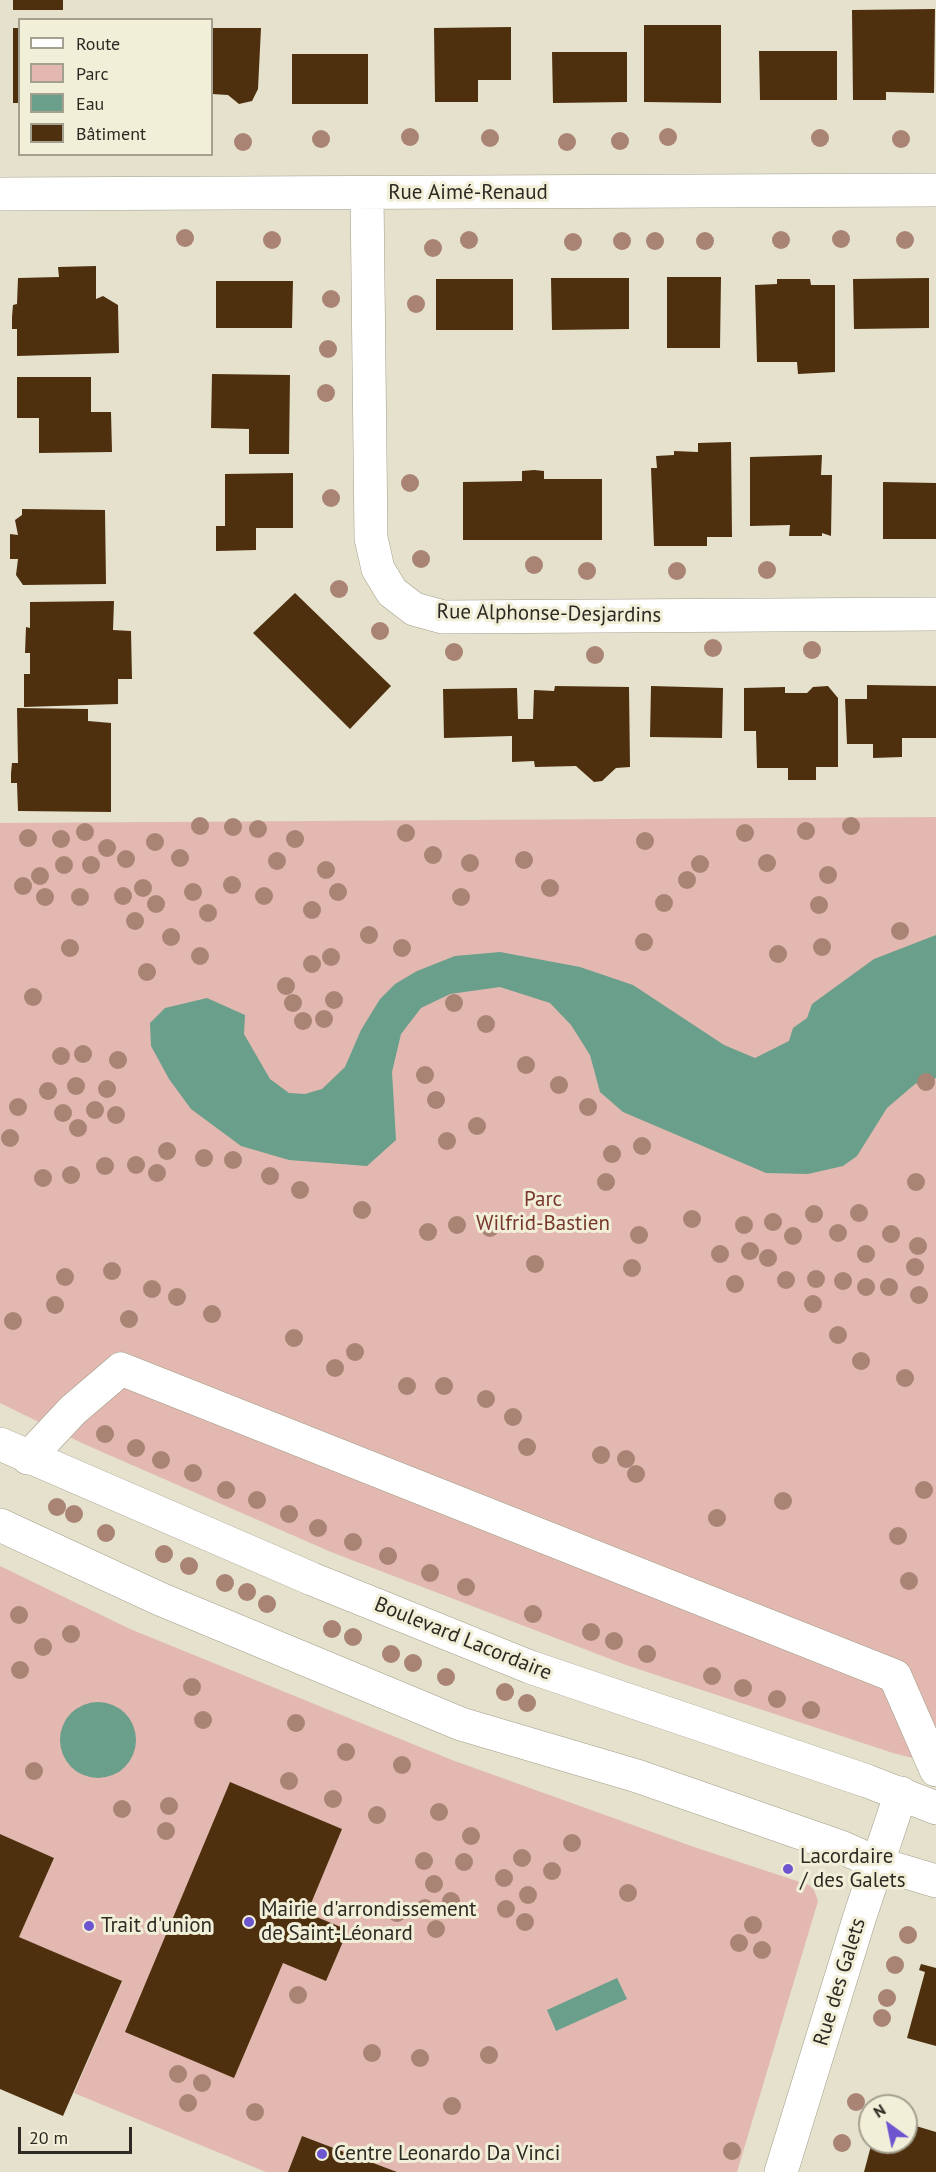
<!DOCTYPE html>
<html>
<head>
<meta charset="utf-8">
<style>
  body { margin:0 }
  #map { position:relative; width:936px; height:2172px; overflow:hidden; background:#e5e1cc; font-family:"PT Sans",sans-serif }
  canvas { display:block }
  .legend { position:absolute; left:18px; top:18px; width:195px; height:138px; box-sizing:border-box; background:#f2efd9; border:2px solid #a3a090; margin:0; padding:8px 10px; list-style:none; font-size:18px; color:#2c2a22 }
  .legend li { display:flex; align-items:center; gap:12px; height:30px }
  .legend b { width:30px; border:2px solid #a3a090 }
  .north { position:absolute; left:858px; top:2094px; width:60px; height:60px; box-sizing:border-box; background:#f2efd9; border:2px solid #a3a090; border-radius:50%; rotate:327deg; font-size:16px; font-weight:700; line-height:24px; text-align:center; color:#2c2a22 }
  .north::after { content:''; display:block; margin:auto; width:21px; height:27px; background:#6c55ce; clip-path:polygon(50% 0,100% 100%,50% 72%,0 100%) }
  .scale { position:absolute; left:18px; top:2127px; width:114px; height:27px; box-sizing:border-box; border:3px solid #2c2a22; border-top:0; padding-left:8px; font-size:18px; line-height:21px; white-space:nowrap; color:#2c2a22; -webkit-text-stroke:4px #f2efd9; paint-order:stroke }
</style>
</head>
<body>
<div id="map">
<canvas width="936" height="2172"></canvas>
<ul class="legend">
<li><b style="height:8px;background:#fff"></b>Route</li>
<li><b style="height:16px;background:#e2b8b0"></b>Parc</li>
<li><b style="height:16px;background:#699f8b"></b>Eau</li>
<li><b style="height:16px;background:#4e300e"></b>Bâtiment</li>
</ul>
<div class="north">N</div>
<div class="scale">20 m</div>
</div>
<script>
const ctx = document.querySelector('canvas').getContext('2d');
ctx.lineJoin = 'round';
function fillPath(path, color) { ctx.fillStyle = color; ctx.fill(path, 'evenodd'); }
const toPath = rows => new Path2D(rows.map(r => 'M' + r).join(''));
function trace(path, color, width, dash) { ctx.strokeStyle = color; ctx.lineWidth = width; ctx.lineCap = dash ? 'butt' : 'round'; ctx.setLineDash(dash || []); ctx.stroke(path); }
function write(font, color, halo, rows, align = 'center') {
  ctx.font = font + ' "PT Sans",sans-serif'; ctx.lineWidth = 6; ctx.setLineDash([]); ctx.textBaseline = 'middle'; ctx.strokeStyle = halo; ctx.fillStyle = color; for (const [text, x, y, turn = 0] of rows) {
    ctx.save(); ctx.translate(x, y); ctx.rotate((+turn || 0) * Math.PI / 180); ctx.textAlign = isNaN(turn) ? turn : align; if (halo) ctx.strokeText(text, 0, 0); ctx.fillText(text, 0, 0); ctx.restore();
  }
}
fillPath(toPath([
  [936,817,936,1764,893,1753,626,1665,331,1552,84,1444,0,1403,0,823],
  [0,1566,130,1629,452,1760,694,1847,809,1885,814,1890,818,1901,737,2172,397,2172,302,2136,288,2172,266,2172,74,2093,122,1982,19,1937,54,1858,0,1834]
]), '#e2b8b0');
fillPath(toPath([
  [936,935,936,1078,915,1084,887,1108,857,1156,843,1166,808,1174,766,1173,623,1112,600,1092,590,1055,571,1025,550,1003,500,987,450,994,421,1008,401,1034,392,1072,396,1140,367,1166,289,1160,241,1146,191,1109,169,1079,151,1046,150,1023,165,1008,207,998,245,1015,244,1034,270,1079,289,1093,305,1094,322,1089,345,1067,361,1030,380,999,395,984,417,971,455,956,500,952,580,967,633,985,724,1045,755,1058,789,1041,793,1028,807,1018,812,1004,874,959],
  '60 1740a38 38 0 1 1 76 0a38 38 0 1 1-76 0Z',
  [617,1978,627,1999,556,2031,547,2010]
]), '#699f8b');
fillPath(toPath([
  [13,0,63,0,63,10,13,10],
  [935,9,934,93,886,92,886,100,853,100,852,10],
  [644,25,721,25,721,103,644,102],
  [511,27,511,80,478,80,478,102,435,102,434,28],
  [13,28,20,28,20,103,13,103],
  [212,28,261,28,258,89,252,101,239,104,228,95,212,94],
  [759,51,837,51,837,100,760,100],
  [552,52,627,52,627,102,553,103],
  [292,54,368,54,368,104,292,104],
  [96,266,96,299,103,296,118,305,119,353,17,356,17,329,12,329,12,317,13,305,17,304,18,278,59,277,58,267],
  [667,277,721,277,720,348,667,348],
  [551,278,629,278,629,329,552,330],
  [929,278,929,328,854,329,853,279],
  [436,279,513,279,513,330,436,330],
  [777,279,810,279,811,285,835,285,835,372,798,374,797,362,757,362,755,285,777,284],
  [216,281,293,281,292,328,216,328],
  [212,374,290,375,289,454,249,454,249,429,211,428],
  [17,377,91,377,91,412,111,412,112,452,39,453,39,418,17,418],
  [731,442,732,537,707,537,707,546,654,546,651,468,657,468,656,456,674,455,674,451,698,452,698,443],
  [822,455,821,475,832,475,831,536,822,533,822,536,789,536,790,525,750,526,750,457],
  [534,470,544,471,544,479,602,479,602,540,463,540,463,482,522,481,522,471],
  [293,473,293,528,256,528,256,550,216,551,216,526,225,526,225,474],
  [883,482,936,483,936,539,883,539],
  [22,509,105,510,106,584,23,585,16,575,18,559,10,559,10,534,18,535,15,520,22,515],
  [295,593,391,686,350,729,253,633],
  [114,601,113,630,131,631,132,679,118,679,118,704,24,707,24,674,30,674,30,653,25,653,26,627,30,628,30,602],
  [867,685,936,686,936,738,902,738,902,757,873,758,873,744,847,744,845,699,867,699],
  [555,686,629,687,630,767,616,768,602,781,594,782,576,766,535,767,534,761,512,762,512,736,444,738,443,689,517,688,518,719,533,719,534,690,554,691],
  [651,686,723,688,722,738,650,737],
  [828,686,838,698,838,767,816,767,816,780,788,780,788,768,757,768,756,731,744,731,744,688,785,687,785,693,807,693,813,687],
  [17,708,88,709,88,721,111,723,111,812,18,811,17,783,11,783,11,773,12,763,18,763],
  [230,1782,342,1829,307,1913,348,1930,326,1981,283,1963,234,2078,125,2032],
  [0,1834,54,1858,19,1937,122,1981,63,2116,0,2089],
  [921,1964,936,1968,936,2046,907,2038,925,1972,919,1970],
  [906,2123,936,2132,936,2172,864,2172,872,2142,906,2142],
  [302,2136,397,2172,288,2172]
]), '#4e300e');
const minor = toPath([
  [367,193,371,538,378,569,392,592,414,609,443,617,936,614],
  [0,194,936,190],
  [28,1458,73,1410,121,1369,895,1676,936,1770],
  [781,2172,860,1916,901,1793]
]);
const major = toPath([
  [0,1444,312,1579,530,1667,867,1781,936,1808],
  [0,1525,160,1599,461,1724,637,1776,841,1847,879,1864,936,1881]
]);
trace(minor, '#a19e89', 34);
trace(major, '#a19e89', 34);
trace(minor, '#fff', 33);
trace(major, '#fff', 33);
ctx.fillStyle = '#a98474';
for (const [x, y] of [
  [410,137],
  [668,137],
  [490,138],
  [820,138],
  [321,139],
  [901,139],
  [620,141],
  [243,142],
  [567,142],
  [185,238],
  [841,239],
  [272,240],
  [469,240],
  [781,240],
  [905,240],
  [622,241],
  [655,241],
  [705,241],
  [573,242],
  [433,248],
  [331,299],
  [416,304],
  [328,349],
  [326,393],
  [410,483],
  [331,498],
  [421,559],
  [534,565],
  [767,570],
  [587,571],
  [677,571],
  [339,589],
  [380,631],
  [713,648],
  [812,650],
  [454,652],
  [595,655],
  [200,826],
  [851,826],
  [233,827],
  [258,829],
  [806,831],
  [85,832],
  [406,833],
  [745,833],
  [28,838],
  [61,839],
  [295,839],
  [645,841],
  [155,842],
  [107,848],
  [433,855],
  [180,858],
  [126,859],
  [524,860],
  [277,861],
  [470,863],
  [767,863],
  [700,864],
  [64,865],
  [91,865],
  [326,870],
  [828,875],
  [40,876],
  [687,880],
  [232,885],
  [23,886],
  [143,888],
  [550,888],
  [193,892],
  [338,892],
  [123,896],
  [264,896],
  [45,897],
  [80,897],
  [461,897],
  [664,903],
  [156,904],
  [819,905],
  [312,910],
  [208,913],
  [135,921],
  [900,931],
  [369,935],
  [171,937],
  [644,942],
  [822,947],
  [70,948],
  [402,948],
  [778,954],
  [200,956],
  [331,957],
  [312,964],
  [147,972],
  [286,986],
  [33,997],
  [334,1000],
  [293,1003],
  [454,1003],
  [324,1019],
  [303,1021],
  [486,1024],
  [83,1054],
  [61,1056],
  [118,1060],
  [526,1065],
  [425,1075],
  [926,1082],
  [559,1085],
  [76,1086],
  [107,1089],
  [48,1091],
  [436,1100],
  [18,1107],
  [588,1107],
  [95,1110],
  [63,1113],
  [116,1115],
  [477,1126],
  [78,1128],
  [10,1138],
  [447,1141],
  [642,1146],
  [167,1151],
  [612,1154],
  [204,1158],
  [233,1160],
  [136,1165],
  [105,1166],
  [157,1173],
  [71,1175],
  [270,1176],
  [43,1178],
  [606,1182],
  [916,1182],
  [300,1190],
  [362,1210],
  [859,1213],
  [814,1214],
  [692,1219],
  [773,1222],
  [457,1225],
  [744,1225],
  [490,1228],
  [428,1232],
  [838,1233],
  [891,1234],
  [639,1235],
  [793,1236],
  [918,1246],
  [750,1251],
  [720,1254],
  [866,1254],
  [768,1258],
  [535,1264],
  [915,1267],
  [632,1268],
  [112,1271],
  [65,1277],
  [816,1279],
  [786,1280],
  [843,1281],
  [735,1284],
  [866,1287],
  [889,1287],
  [152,1289],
  [919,1295],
  [177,1297],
  [813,1304],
  [55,1305],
  [212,1314],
  [129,1319],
  [13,1321],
  [838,1335],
  [294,1338],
  [355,1352],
  [861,1361],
  [335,1368],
  [905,1378],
  [407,1386],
  [444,1386],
  [486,1399],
  [513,1417],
  [105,1434],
  [527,1447],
  [136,1448],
  [601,1455],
  [626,1459],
  [161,1460],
  [193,1473],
  [636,1474],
  [226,1490],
  [924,1490],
  [257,1500],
  [783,1501],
  [57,1507],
  [74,1514],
  [289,1514],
  [717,1518],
  [318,1528],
  [106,1533],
  [898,1536],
  [353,1542],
  [164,1554],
  [388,1556],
  [189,1566],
  [430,1573],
  [909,1581],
  [225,1583],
  [466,1587],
  [247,1592],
  [267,1604],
  [533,1614],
  [19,1615],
  [332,1629],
  [591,1632],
  [71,1634],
  [353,1637],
  [614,1641],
  [43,1647],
  [391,1654],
  [647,1654],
  [413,1663],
  [20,1670],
  [712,1676],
  [446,1677],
  [192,1687],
  [743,1688],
  [505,1692],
  [777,1699],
  [527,1703],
  [811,1710],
  [203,1720],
  [296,1723],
  [346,1752],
  [402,1765],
  [34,1771],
  [289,1781],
  [333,1799],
  [169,1806],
  [122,1809],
  [439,1812],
  [377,1815],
  [166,1831],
  [471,1836],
  [572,1843],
  [522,1858],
  [424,1861],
  [464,1862],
  [552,1871],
  [504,1878],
  [434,1884],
  [628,1893],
  [528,1895],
  [451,1901],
  [425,1908],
  [506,1909],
  [397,1913],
  [525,1922],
  [753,1925],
  [436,1929],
  [908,1935],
  [739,1943],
  [762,1950],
  [895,1965],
  [298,1995],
  [887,1998],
  [882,2018],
  [372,2053],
  [489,2055],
  [420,2058],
  [178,2074],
  [202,2083],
  [856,2102],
  [188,2103],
  [452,2106],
  [255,2112],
  [842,2143],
  [732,2151]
]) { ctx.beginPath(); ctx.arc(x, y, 9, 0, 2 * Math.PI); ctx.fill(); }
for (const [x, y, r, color] of [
  [788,1869,6,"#6c55ce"],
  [249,1922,6,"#6c55ce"],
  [89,1926,6,"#6c55ce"],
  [322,2154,6,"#6c55ce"]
]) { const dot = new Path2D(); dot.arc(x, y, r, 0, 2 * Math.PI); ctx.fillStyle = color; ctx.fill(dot); trace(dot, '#f2efd9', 2); }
write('21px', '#2c2a22', '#f2efd9', [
  ["Rue Aimé-Renaud",468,193],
  ["Rue Alphonse-Desjardins",549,614,1],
  ["Boulevard Lacordaire",463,1639,22],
  ["Rue des Galets",840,1982,-73]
]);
write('21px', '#78372c', '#f2efd9', [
  ["Parc",543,1200],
  ["Wilfrid-Bastien",543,1224]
]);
write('21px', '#2c2a22', '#f2efd9', [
  ["Lacordaire",800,1857],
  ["/ des Galets",800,1881],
  ["Mairie d'arrondissement",261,1910],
  ["de Saint-Léonard",261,1934],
  ["Trait d'union",101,1926],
  ["Centre Leonardo Da Vinci",334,2154]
], 'left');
</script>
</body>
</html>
